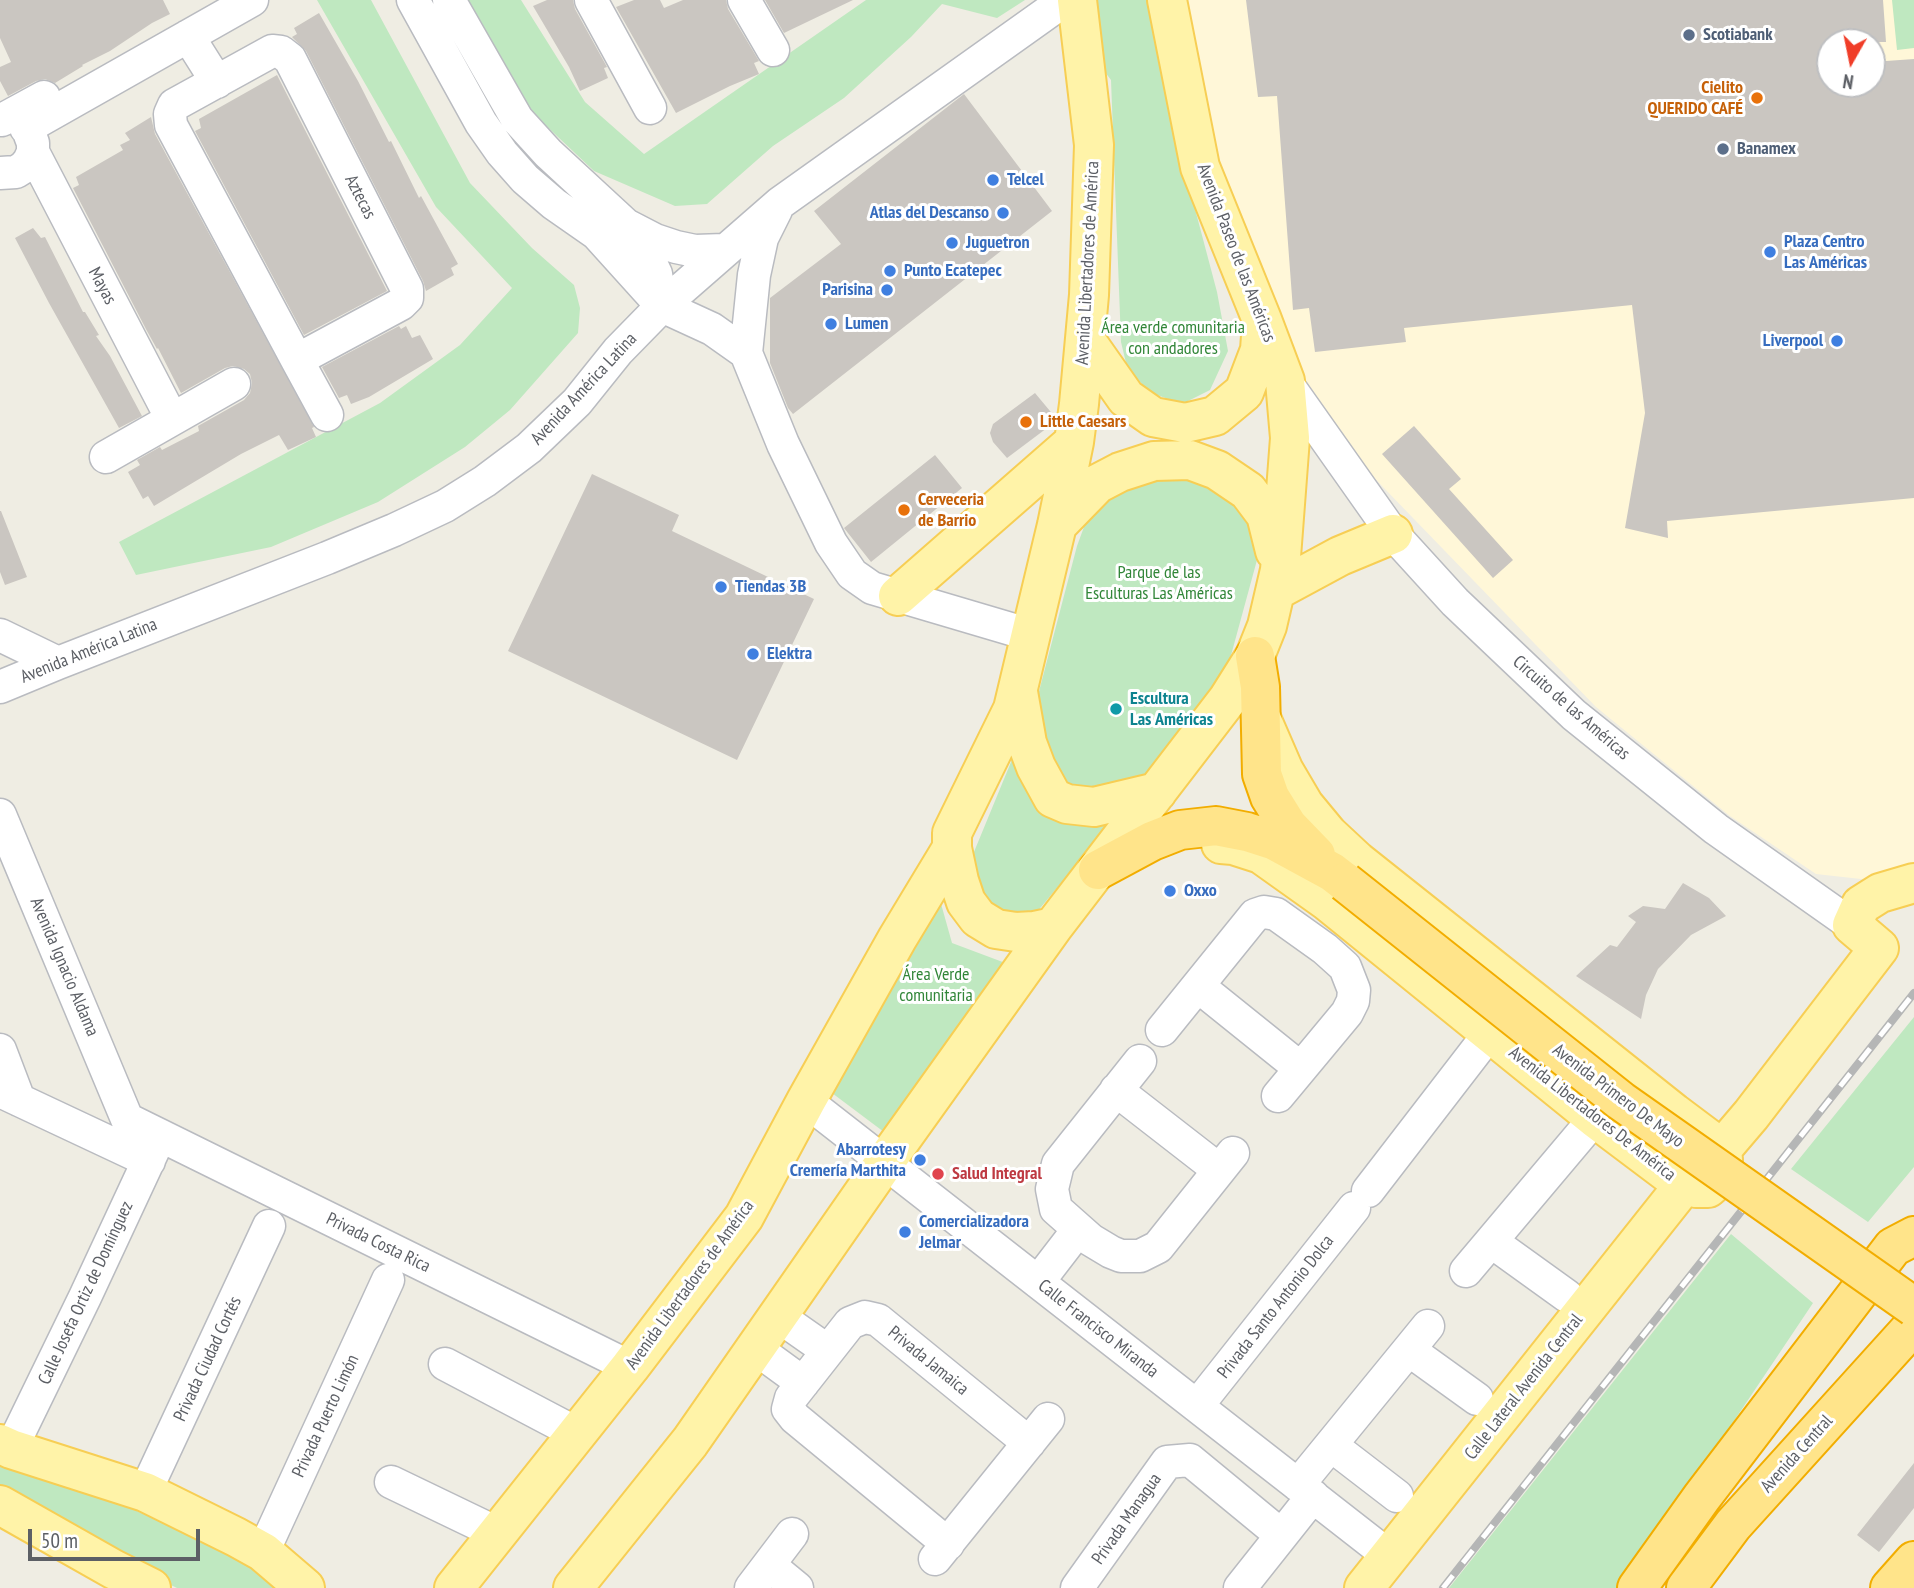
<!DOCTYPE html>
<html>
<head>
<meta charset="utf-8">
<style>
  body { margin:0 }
  #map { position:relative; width:1914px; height:1588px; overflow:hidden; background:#efede3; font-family:"PT Sans Narrow",sans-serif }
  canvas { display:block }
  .north { position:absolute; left:1816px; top:28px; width:70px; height:70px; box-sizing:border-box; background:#fff; border:2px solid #bebfc1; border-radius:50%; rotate:189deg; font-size:19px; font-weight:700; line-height:28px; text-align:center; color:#5c5f65 }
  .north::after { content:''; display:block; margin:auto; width:24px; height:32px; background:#f03d28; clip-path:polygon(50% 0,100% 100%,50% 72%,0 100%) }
  .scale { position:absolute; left:28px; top:1529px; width:172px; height:32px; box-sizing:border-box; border:4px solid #5c5f65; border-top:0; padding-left:9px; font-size:21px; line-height:24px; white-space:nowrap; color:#5c5f65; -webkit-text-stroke:5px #fff; paint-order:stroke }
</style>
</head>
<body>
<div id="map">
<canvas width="1914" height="1588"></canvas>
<div class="north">N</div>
<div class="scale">50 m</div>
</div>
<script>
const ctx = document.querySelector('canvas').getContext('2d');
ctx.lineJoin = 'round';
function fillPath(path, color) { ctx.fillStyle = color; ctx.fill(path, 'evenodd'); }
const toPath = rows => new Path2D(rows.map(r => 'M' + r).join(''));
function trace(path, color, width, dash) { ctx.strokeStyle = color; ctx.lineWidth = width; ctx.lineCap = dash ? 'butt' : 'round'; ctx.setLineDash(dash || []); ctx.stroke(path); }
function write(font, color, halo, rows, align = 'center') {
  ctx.font = font + ' "PT Sans Narrow",sans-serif'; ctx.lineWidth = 6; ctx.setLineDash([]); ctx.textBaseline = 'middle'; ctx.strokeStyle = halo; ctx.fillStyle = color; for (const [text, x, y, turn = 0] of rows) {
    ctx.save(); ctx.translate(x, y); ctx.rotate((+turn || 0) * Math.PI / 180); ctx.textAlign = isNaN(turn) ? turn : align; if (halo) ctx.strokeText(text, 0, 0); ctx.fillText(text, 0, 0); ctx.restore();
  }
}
fillPath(toPath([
  [1183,0,1914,0,1914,870,1895,877,1861,879,1816,874,1730,816,1596,707,1352,455,1284,345,1227,199,1195,83],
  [1830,42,1872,42,1872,84,1830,84]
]), '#fff7d8');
fillPath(toPath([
  [317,0,371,0,470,183,532,248,574,285,580,308,578,333,510,410,465,447,378,502,271,547,136,575,119,542,380,403,460,345,512,288,436,207],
  [467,0,521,0,585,102,644,154,866,0,1025,0,997,18,942,4,911,37,844,98,773,146,707,204,675,206,594,171,522,103],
  [1085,0,1156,0,1190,190,1217,292,1228,351,1210,390,1182,404,1149,392,1127,367,1121,342,1111,80,1092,55],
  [1892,0,1914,0,1914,48,1897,50],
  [1179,463,1246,493,1257,560,1227,670,1114,819,1027,924,993,927,962,881,1037,699,1077,546,1099,486],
  [938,893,952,943,1008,964,884,1132,824,1087],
  [1914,1017,1914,1167,1868,1222,1791,1169],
  [1731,1234,1813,1303,1622,1588,1449,1588],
  [0,1461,105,1496,199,1540,289,1588,177,1588,132,1566,0,1488]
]), '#bfe8c0');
fillPath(toPath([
  [0,0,163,0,170,14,152,23,110,51,82,65,83,66,55,83,45,79,36,81,8,96,0,81,0,67,11,62,0,38],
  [547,0,573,0,575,9,607,67,604,68,608,78,580,91,569,67,533,6],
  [634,0,660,0,664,8,683,0,726,0,728,9,759,61,754,63,759,74,730,86,676,113,616,7],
  [765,0,853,0,784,33],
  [1246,0,1883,0,1886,42,1830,42,1830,84,1872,84,1872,62,1914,59,1914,498,1667,521,1668,538,1625,528,1645,413,1632,305,1404,328,1406,342,1315,352,1309,308,1293,310,1277,96,1258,97],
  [319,13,358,81,389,142,391,141,419,198,421,196,458,264,451,268,454,275,426,291,423,281,306,51,292,37,297,34,294,28],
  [277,75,387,291,304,335,195,131,201,128,199,119],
  [964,94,1052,211,793,414,788,408,770,363,770,298,841,244,814,211],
  [151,117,155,134,314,427,312,428,316,437,288,450,279,435,241,454,154,506,148,496,143,499,128,472,140,465,137,460,160,447,162,450,199,431,198,426,244,400,250,393,252,383,250,374,244,369,233,366,225,368,181,393,158,348,157,349,147,331,73,188,79,185,76,177,123,150,120,145,130,140,125,133],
  [33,228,41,238,45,237,83,312,85,312,99,335,96,336,110,356,142,416,119,428,49,303,15,238],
  [399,326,401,329,406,326,412,338,420,335,433,359,369,397,351,404,347,395,339,398,322,367],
  [1035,393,1055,417,1055,422,1007,458,993,442,990,433,993,424],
  [1414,426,1461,479,1449,489,1513,560,1493,578,1382,454],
  [935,455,962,488,871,562,844,528],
  [592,474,679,515,672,531,814,599,737,760,508,651],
  [0,511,1,511,27,577,5,585,0,572],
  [1683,883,1709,898,1726,916,1691,935,1658,969,1646,995,1641,1019,1576,976,1610,945,1617,947,1636,922,1628,916,1643,906,1665,909],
  [1914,1463,1914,1508,1879,1552,1857,1535]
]), '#cac6c1');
const minor = toPath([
  [413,0,481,123,502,153,525,179,554,204,597,234,662,306,712,329,746,353],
  [449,0,517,119,548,153,626,225,646,253,656,274,660,300],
  [591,0,650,108],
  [744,0,773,50],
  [188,36,217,82],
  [2,120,44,97],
  [26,128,252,0],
  [33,152,172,419],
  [0,173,16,172,24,167,29,161,33,152,33,143,30,135],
  [776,210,762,238,754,275,746,353,783,444,831,543,852,574,872,588,1031,635],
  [626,225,655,240,676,247,695,251,724,250],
  [297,360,401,304,407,298,407,289,290,59,281,52,272,51,174,105,170,114,171,125,297,360,327,415],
  [1285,381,1393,534,1455,602,1574,715,1716,829,1852,925],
  [106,457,234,384],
  [0,635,58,663],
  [0,687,58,663,327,558,394,530,445,506,485,481,529,448,577,402,618,351,662,306,780,203,1065,0],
  [0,815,127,1119,630,1367],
  [1198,986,1300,1068],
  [1162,1030,1255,915,1264,912,1276,914,1325,949,1345,967,1354,990,1353,1001,1347,1013,1278,1096],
  [0,1050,19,1100],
  [1140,1061,1058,1164,1052,1189,1056,1209,1091,1240,1111,1252,1121,1256,1140,1256,1158,1247,1233,1153],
  [1116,1090,1219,1170],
  [0,1091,149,1161],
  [806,1101,1389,1556],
  [1368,1191,1489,1034],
  [1492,1242,1567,1296],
  [1466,1271,1595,1118],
  [1038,1282,1078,1230],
  [778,1316,828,1351],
  [755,1348,803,1383],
  [1409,1350,1477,1399],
  [445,1364,576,1433],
  [1197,1406,1354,1208],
  [1332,1446,1397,1496],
  [11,1449,85,1297,160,1136],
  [391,1482,497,1533],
  [1298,1485,1428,1326],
  [145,1492,269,1226],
  [948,1544,795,1418,788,1409,791,1398,850,1323,865,1317,878,1320,1029,1443],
  [263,1552,388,1280],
  [935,1559,1048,1419],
  [769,1565,797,1588],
  [751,1588,792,1534],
  [1077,1588,1167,1462,1190,1460,1281,1535],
  [1240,1588,1313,1496]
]);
const major = toPath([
  [1086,341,1126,398,1153,417,1185,423,1215,416,1244,392,1260,350,1262,321],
  [1057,525,1097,484,1120,472,1154,461,1190,460,1217,470,1248,491,1266,515,1275,551],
  [1277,590,1340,556,1393,534],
  [898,596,1074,442],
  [1018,692,1027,743,1036,767,1053,798,1067,804,1094,807,1157,792],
  [1221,844,1233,845,1261,854,1327,901,1595,1118,1684,1185,1696,1188,1708,1188,1716,1181,1722,1171,1723,1160,1722,1149,1674,1113,1357,861,1328,834,1304,805,1284,771,1261,718],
  [1053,927,1034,931,1016,932,996,929,978,918,966,902,959,881,952,848,952,833,1013,709,1057,525,1074,442,1079,404,1089,295,1094,145,1077,0],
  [1722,1149,1751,1115,1879,948,1852,925,1861,905,1880,893,1914,883],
  [0,1444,11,1449,145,1492,236,1537,263,1552,305,1588],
  [0,1505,113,1569,151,1588],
  [454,1588,630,1367,744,1217,806,1101,897,939,952,848],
  [573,1588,690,1442,885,1162,1053,927,1228,699,1255,656,1267,626,1280,570,1290,438,1285,381,1262,320,1200,167,1167,0],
  [1364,1588,1684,1185]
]);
const highway = toPath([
  [1255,656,1260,687,1262,774,1270,797,1288,826,1316,855],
  [1098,870,1152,841,1180,830,1216,826,1247,832,1275,841,1332,872,1345,882],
  [1637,1588,1702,1497,1893,1247,1914,1236],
  [1686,1588,1733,1525,1914,1325],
  [1890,1588,1914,1561]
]);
trace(minor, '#b9bbc0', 35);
trace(major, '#f7ce54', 42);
trace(highway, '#f2ad00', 42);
trace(minor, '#fff', 32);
trace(major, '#fff3a8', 38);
trace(highway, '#ffe48a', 38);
const rail = toPath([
  [1443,1588,1914,993]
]);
trace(rail, '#b5b6b6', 8);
trace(rail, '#fff', 5, [16]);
const highwayBridge = toPath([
  [1345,882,1621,1101,1914,1307]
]);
trace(highwayBridge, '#f2ad00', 42, []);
trace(highwayBridge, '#ffe48a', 38);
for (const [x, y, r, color] of [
  [1689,35,7,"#5c6f8a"],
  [1757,98,7,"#e8710a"],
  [1723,149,7,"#5c6f8a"],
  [993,180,7,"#3f7fe0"],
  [1003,213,7,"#3f7fe0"],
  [952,243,7,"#3f7fe0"],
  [1770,252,7,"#3f7fe0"],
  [890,271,7,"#3f7fe0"],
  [887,290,7,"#3f7fe0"],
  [831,324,7,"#3f7fe0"],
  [1837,341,7,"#3f7fe0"],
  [1026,422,7,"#e8710a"],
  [904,510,7,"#e8710a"],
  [721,587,7,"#3f7fe0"],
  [753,654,7,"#3f7fe0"],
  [1116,709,7,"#0f9aa8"],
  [1170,891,7,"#3f7fe0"],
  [920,1160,7,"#3f7fe0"],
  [938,1174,7,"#e0444e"],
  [905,1232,7,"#3f7fe0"]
]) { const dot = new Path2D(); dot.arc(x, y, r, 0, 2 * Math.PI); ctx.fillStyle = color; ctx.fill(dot); trace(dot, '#fff', 2.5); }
write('bold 18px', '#4e5e75', '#fff', [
  ["Scotiabank",1703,35],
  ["Banamex",1737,149]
], 'left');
write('bold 18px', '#c56008', '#fff', [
  ["Cielito",1743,88,"right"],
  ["QUERIDO CAFÉ",1743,109,"right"],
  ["Little Caesars",1040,422],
  ["Cerveceria",918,500],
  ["de Barrio",918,521]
], 'left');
write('bold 18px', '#366cbe', '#fff', [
  ["Telcel",1007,180],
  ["Atlas del Descanso",989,213,"right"],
  ["Plaza Centro",1784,242],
  ["Las Américas",1784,263],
  ["Juguetron",966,243],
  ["Punto Ecatepec",904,271],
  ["Parisina",873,290,"right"],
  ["Lumen",845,324],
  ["Liverpool",1823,341,"right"],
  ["Tiendas 3B",735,587],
  ["Elektra",767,654],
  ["Oxxo",1184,891],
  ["Abarrotesy",906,1150,"right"],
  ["Cremería Marthita",906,1171,"right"],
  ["Comercializadora",919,1222],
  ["Jelmar",919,1243]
], 'left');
write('18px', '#5c5f65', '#fff', [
  ["Aztecas",360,197,63],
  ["Avenida Paseo de las Américas",1236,253,69],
  ["Avenida Libertadores de América",1088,263,-87],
  ["Mayas",102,286,62],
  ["Avenida América Latina",584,389,-47],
  ["Avenida América Latina",89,651,-22],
  ["Circuito de las Américas",1571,708,41],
  ["Avenida Ignacio Aldama",64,967,67],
  ["Avenida Primero De Mayo",1618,1096,37],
  ["Avenida Libertadores De América",1592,1114,38],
  ["Privada Costa Rica",378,1243,26],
  ["Avenida Libertadores de América",690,1285,-54],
  ["Calle Josefa Ortiz de Domínguez",86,1293,-65],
  ["Privada Santo Antonio Dolca",1276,1307,-52],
  ["Calle Francisco Miranda",1098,1329,38],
  ["Privada Ciudad Cortés",208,1359,-65],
  ["Privada Jamaica",928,1361,39],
  ["Calle Lateral Avenida Central",1524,1387,-52],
  ["Privada Puerto Limón",326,1416,-65],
  ["Avenida Central",1797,1454,-48],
  ["Privada Managua",1127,1519,-55]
]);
write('18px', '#318638', '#fff', [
  ["Área verde comunitaria",1173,328],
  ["con andadores",1173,349],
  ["Parque de las",1159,573],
  ["Esculturas Las Américas",1159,594],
  ["Área Verde",936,975],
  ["comunitaria",936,996]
]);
write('bold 18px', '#0d838f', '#fff', [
  ["Escultura",1130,699],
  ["Las Américas",1130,720]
], 'left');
write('bold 18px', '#be3a42', '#fff', [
  ["Salud Integral",952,1174]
], 'left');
</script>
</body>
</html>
